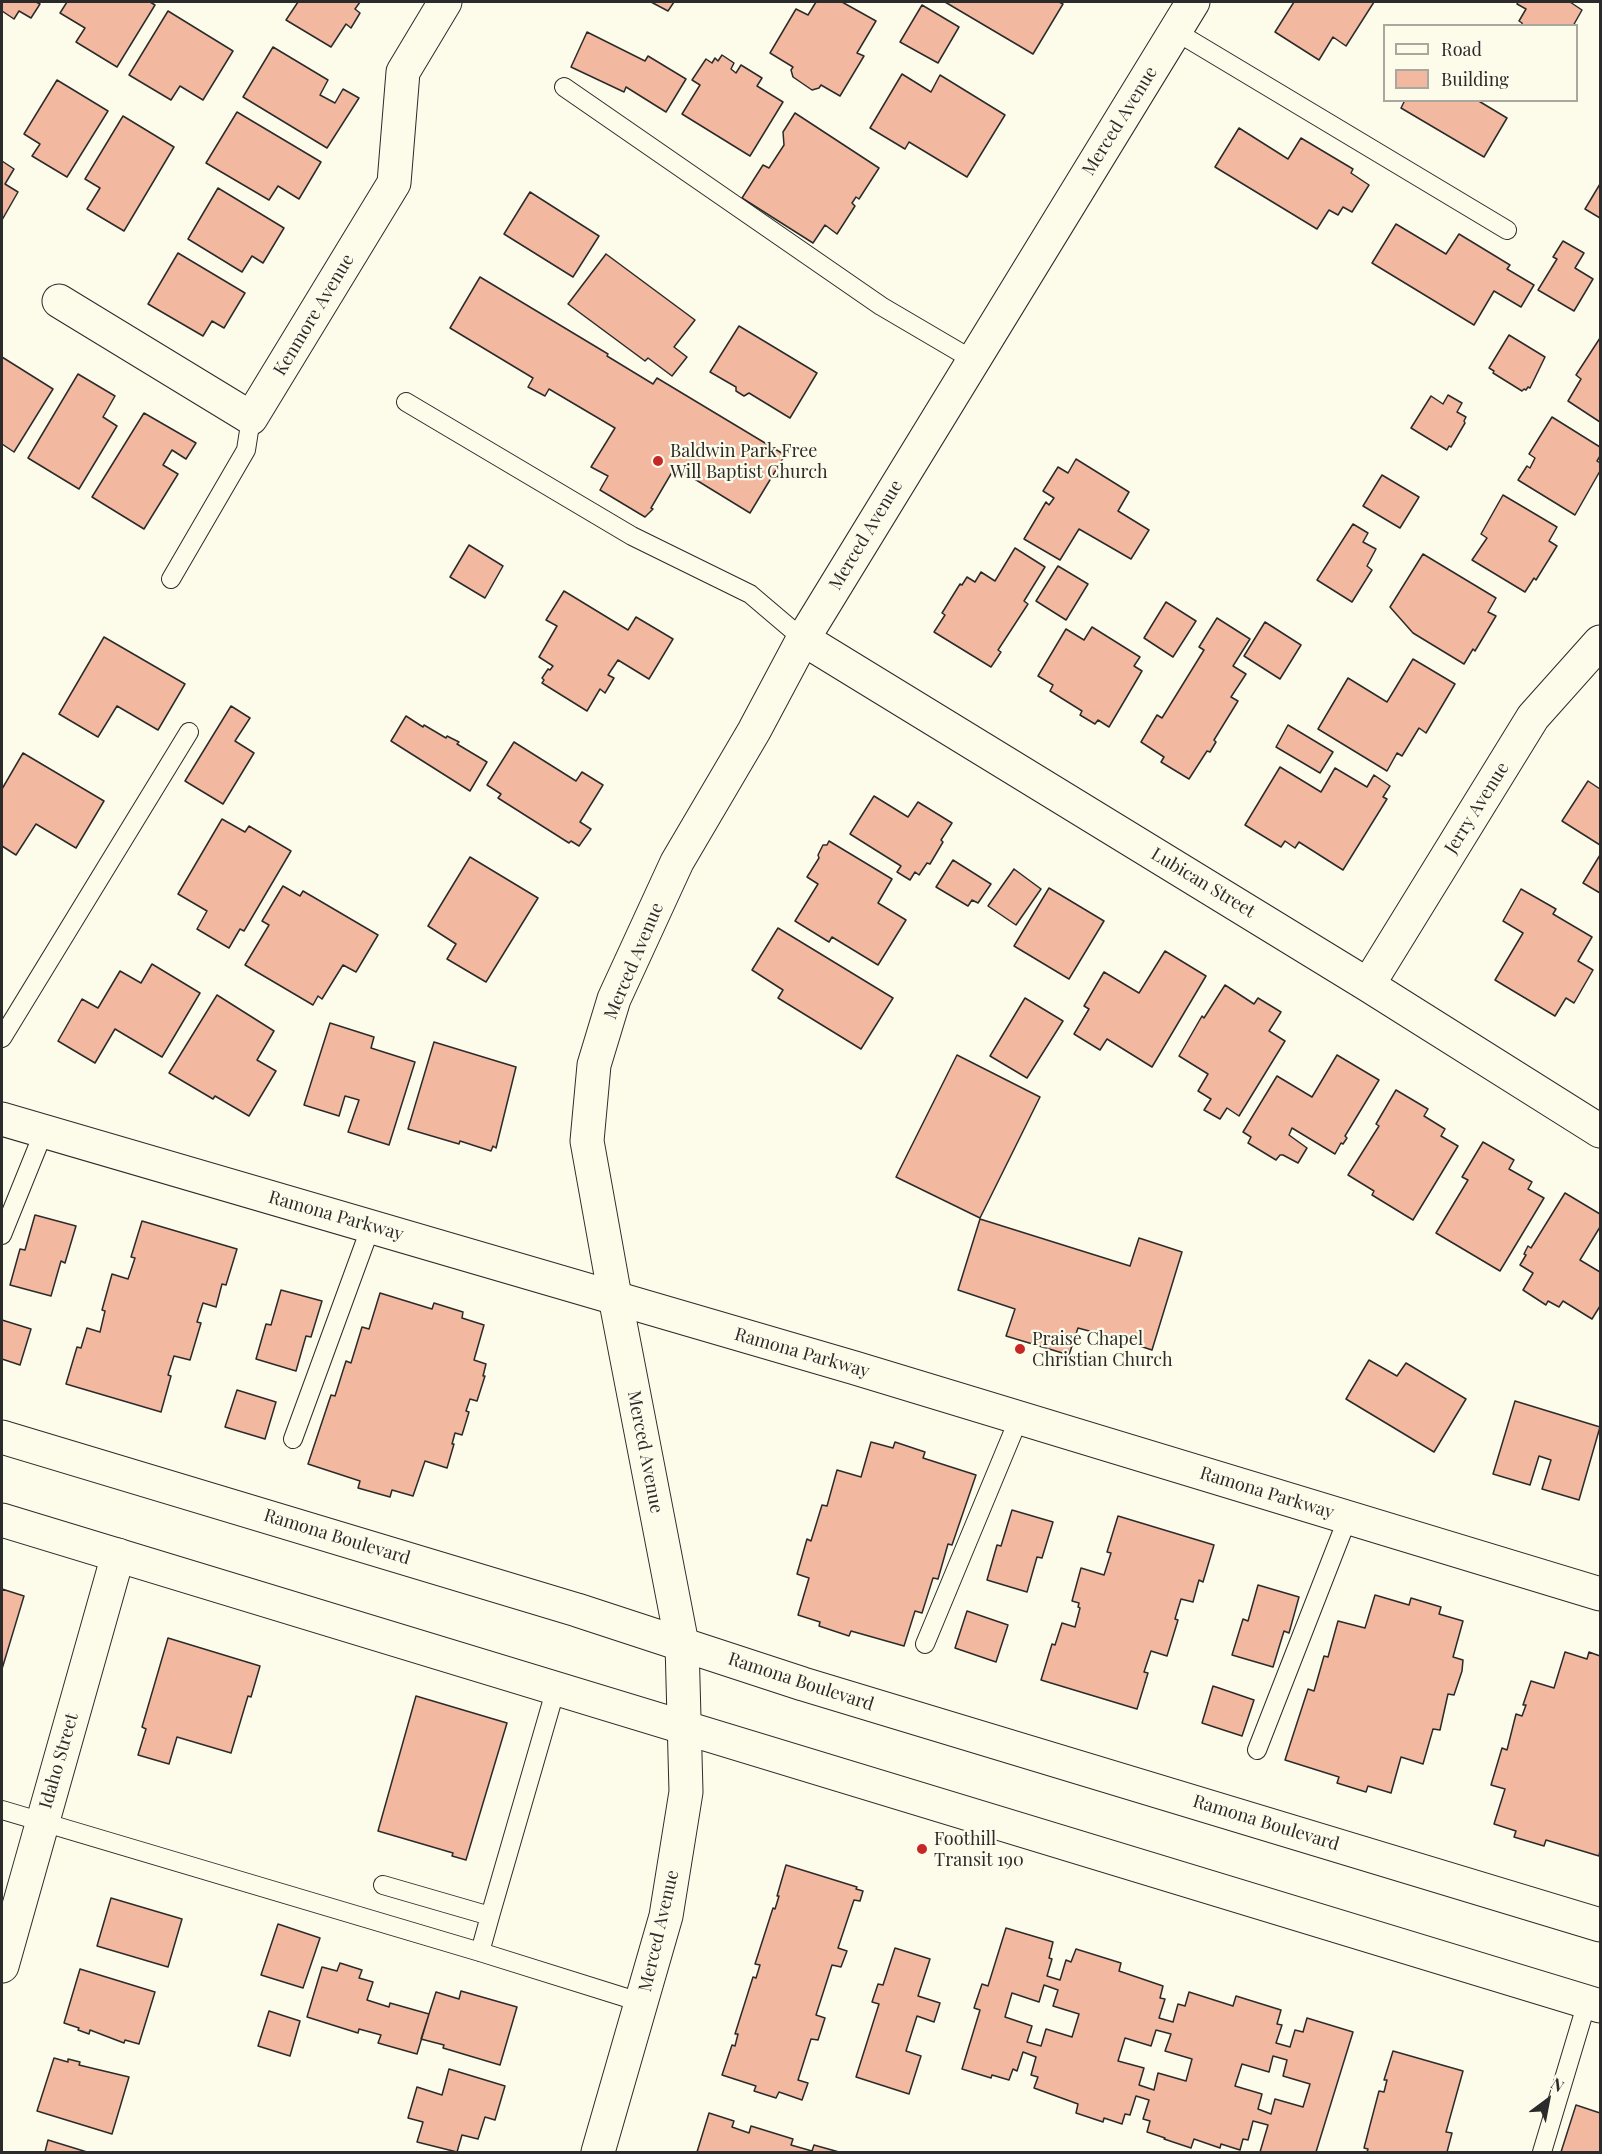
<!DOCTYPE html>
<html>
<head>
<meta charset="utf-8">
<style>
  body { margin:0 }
  #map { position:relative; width:1602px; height:2154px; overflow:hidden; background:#fdfbea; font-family:"Playfair Display",serif }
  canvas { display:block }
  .frame { position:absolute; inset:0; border:3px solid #2b2b2b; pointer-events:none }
  .legend { position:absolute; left:1383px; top:24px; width:195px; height:78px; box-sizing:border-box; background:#fdfbea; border:2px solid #a9a89e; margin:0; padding:8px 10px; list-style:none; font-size:18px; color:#2b2b2b }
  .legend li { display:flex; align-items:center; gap:12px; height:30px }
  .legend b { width:30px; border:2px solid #a9a89e }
  .north { position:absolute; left:1518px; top:2070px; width:60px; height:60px; -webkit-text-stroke:4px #fdfbea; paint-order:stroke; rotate:32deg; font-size:16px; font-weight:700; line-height:24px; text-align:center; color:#2b2b2b }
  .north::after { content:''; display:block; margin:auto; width:21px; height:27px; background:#2b2b2b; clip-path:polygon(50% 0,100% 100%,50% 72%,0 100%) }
</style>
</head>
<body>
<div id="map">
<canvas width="1602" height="2154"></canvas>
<div class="frame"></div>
<ul class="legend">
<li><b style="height:8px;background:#fdfbea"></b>Road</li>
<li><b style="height:16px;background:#f2b8a0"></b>Building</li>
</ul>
<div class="north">N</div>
</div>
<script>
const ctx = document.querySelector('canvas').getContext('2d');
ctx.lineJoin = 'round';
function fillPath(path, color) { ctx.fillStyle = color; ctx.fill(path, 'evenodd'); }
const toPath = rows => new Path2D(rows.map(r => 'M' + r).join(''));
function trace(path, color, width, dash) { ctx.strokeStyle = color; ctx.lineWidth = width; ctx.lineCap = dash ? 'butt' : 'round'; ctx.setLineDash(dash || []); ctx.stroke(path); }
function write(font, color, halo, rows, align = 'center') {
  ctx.font = font + ' "Playfair Display",serif'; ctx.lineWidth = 4.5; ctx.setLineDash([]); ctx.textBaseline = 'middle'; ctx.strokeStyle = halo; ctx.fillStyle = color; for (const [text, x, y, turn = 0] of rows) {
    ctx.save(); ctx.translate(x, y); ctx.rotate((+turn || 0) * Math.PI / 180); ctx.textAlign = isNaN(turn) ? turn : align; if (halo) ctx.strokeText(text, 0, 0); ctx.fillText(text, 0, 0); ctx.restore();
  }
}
const building = toPath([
  [2,2,36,2,40,4,31,18,19,11,14,19,2,11,2,2],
  [67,2,150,2,155,5,117,67,76,42,85,28,60,13,67,2],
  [298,2,360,2,355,9,360,13,351,28,346,24,331,47,286,20,298,2],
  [651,2,674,2,668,11,651,2],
  [816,2,842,2,876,21,857,53,864,56,840,96,821,85,819,88,812,90,793,77,791,70,793,67,770,53,796,9,808,15,816,2],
  [945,2,1059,2,1063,4,1033,54,945,2],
  [1294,2,1374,2,1346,46,1333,37,1319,60,1275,32,1294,2],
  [1518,2,1570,2,1582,10,1573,26,1522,26,1522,23,1519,21,1526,9,1517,4,1518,2],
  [922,5,959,27,938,63,900,42,922,5],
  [168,11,233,51,203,100,180,86,171,100,129,75,168,11],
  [587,32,645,61,648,56,686,79,666,112,626,87,624,92,571,67,587,32],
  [273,47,328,80,320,95,335,103,343,89,359,98,327,148,243,97,273,47],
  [722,55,734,63,731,69,736,73,741,65,762,78,757,86,783,102,750,156,682,114,700,85,692,80,706,59,712,63,715,58,718,61,722,55],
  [902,74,931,92,940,75,1005,115,967,177,909,142,905,149,870,128,902,74],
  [57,80,108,111,67,177,32,156,40,144,24,134,57,80],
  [1405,100,1477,100,1507,118,1484,157,1401,108,1405,100],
  [237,112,321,162,299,199,278,186,269,200,206,163,237,112],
  [795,113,879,168,859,199,856,197,852,203,855,206,837,234,825,225,813,243,742,198,763,165,769,168,784,145,783,132,795,113],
  [123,116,174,147,124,231,87,209,100,188,85,179,123,116],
  [1239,128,1288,159,1301,138,1353,169,1351,173,1369,185,1352,212,1343,207,1338,215,1329,210,1317,229,1215,167,1239,128],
  [2,161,14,169,5,184,18,192,2,220,2,161],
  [1600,184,1600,218,1585,209,1600,184],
  [218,188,284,228,263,263,252,256,242,272,188,239,218,188],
  [530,192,599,236,573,277,504,234,530,192],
  [1396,224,1446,254,1459,234,1510,265,1507,269,1534,285,1521,307,1494,291,1474,325,1372,263,1396,224],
  [1563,241,1584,253,1575,268,1593,279,1574,311,1538,290,1557,259,1553,257,1563,241],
  [178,253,245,293,224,328,212,321,203,336,148,304,178,253],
  [606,254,695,320,674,347,687,357,672,376,648,358,645,361,568,304,606,254],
  [480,277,608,354,607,356,653,384,657,378,785,455,750,513,675,467,651,508,653,509,645,517,600,490,608,476,591,467,615,428,549,389,545,396,528,387,533,378,450,328,480,277],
  [739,326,817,373,790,418,749,393,744,396,736,391,736,387,710,372,739,326],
  [1509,335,1545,357,1530,388,1528,387,1526,390,1524,389,1522,391,1493,373,1494,371,1489,368,1509,335],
  [1600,338,1600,422,1568,401,1581,379,1576,375,1600,338],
  [2,357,53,389,14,452,2,444,2,357],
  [78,374,115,396,103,417,117,426,79,489,28,458,78,374],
  [1448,395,1462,403,1457,412,1466,417,1464,421,1465,423,1451,447,1449,446,1447,450,1411,428,1431,396,1443,404,1448,395],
  [144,413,196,443,186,459,172,450,163,465,178,474,144,529,92,497,144,413],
  [1552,417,1600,447,1600,456,1597,461,1600,463,1600,471,1575,515,1518,480,1527,466,1530,468,1535,458,1529,454,1552,417],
  [1076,459,1129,492,1118,511,1149,530,1131,559,1079,529,1060,560,1024,539,1046,502,1049,505,1054,498,1043,491,1058,467,1068,473,1076,459],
  [1382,475,1419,497,1400,528,1363,506,1382,475],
  [1503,495,1557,527,1549,541,1557,546,1536,580,1534,578,1525,592,1472,560,1487,538,1481,534,1503,495],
  [1353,524,1368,533,1363,542,1376,549,1367,566,1372,570,1352,602,1317,580,1353,524],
  [469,545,503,566,485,598,450,577,469,545],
  [1015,548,1045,567,1024,601,1028,604,998,650,1001,652,991,667,934,632,945,615,942,613,960,584,962,585,967,577,975,582,981,572,995,581,1015,548],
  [1423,554,1496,598,1488,612,1496,616,1475,651,1473,649,1464,664,1413,633,1390,607,1423,554],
  [1058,566,1088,584,1066,620,1036,601,1058,566],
  [564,591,628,630,636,617,673,639,649,679,618,660,608,675,614,678,605,693,600,689,587,711,542,683,544,680,542,678,548,669,550,670,553,666,539,657,557,626,546,620,564,591],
  [1166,602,1196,621,1173,657,1144,638,1166,602],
  [1217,618,1250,639,1233,666,1246,674,1231,697,1238,701,1214,740,1216,742,1210,752,1207,751,1189,779,1161,762,1164,757,1141,742,1157,715,1162,718,1204,650,1199,647,1217,618],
  [1265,622,1301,645,1280,679,1244,656,1265,622],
  [1092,627,1140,657,1134,666,1142,671,1109,727,1098,720,1095,724,1080,715,1082,711,1050,691,1053,685,1038,676,1066,629,1084,640,1092,627],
  [104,637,185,684,158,730,117,706,98,737,59,714,104,637],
  [1413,659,1455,684,1426,733,1419,728,1402,756,1397,753,1387,771,1318,729,1348,678,1387,702,1413,659],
  [231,706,250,718,235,741,254,753,223,804,185,781,231,706],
  [406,716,423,727,424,725,446,738,447,736,459,742,457,744,487,762,470,791,391,741,406,716],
  [1288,725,1333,752,1320,773,1276,747,1288,725],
  [514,742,576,781,582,772,603,785,580,822,591,829,579,846,571,841,569,843,498,798,501,794,487,785,514,742],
  [23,753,104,801,76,848,36,824,16,855,2,846,2,789,23,753],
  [1280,767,1321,792,1335,768,1367,787,1374,775,1390,786,1383,797,1387,799,1343,870,1299,842,1295,848,1285,841,1281,847,1245,825,1280,767],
  [1588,781,1600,789,1600,845,1562,821,1588,781],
  [874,796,908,817,918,802,952,823,941,840,943,842,930,864,927,863,919,875,915,872,910,880,897,872,901,866,850,834,874,796],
  [222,819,245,832,249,826,291,851,244,931,240,929,229,948,197,929,207,911,178,894,222,819],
  [829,841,892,879,878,903,906,920,878,965,832,937,829,942,795,921,818,884,807,877,819,858,818,855,823,845,827,845,829,841],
  [1600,855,1600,893,1583,883,1600,855],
  [470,857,538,898,486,982,447,959,456,944,428,926,470,857],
  [953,860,991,884,978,903,972,900,968,906,936,887,953,860],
  [1014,869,1041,889,1016,925,988,906,1014,869],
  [283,886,300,896,303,891,378,935,356,972,343,965,322,999,318,996,313,1005,245,965,269,925,262,921,283,886],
  [1049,888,1104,921,1069,979,1014,946,1049,888],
  [1521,889,1556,909,1553,914,1592,937,1578,961,1593,970,1574,1003,1566,998,1555,1016,1495,980,1523,933,1503,921,1521,889],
  [778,928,893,998,861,1049,778,998,783,990,752,970,778,928],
  [1165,951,1206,976,1152,1067,1107,1039,1100,1050,1074,1034,1089,1009,1084,1006,1104,972,1139,993,1165,951],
  [152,964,200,993,162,1057,115,1029,95,1063,58,1041,82,999,98,1008,120,971,141,983,152,964],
  [1225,985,1254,1004,1258,998,1281,1012,1269,1031,1285,1041,1239,1116,1227,1108,1220,1119,1204,1110,1211,1099,1198,1091,1208,1074,1179,1056,1202,1016,1204,1018,1225,985],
  [217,995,274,1031,257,1060,276,1071,249,1116,215,1096,213,1099,169,1073,217,995],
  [1025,998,1063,1021,1027,1078,990,1056,1025,998],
  [330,1023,374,1037,371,1048,415,1062,389,1145,348,1132,359,1100,345,1096,339,1116,304,1105,330,1023],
  [434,1042,516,1067,496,1148,493,1146,491,1151,460,1141,459,1144,408,1129,434,1042],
  [957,1055,1040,1097,980,1218,896,1177,957,1055],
  [1337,1055,1379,1080,1345,1136,1347,1138,1343,1144,1341,1143,1335,1154,1292,1128,1289,1135,1307,1148,1298,1163,1283,1155,1280,1155,1276,1160,1248,1143,1251,1137,1243,1132,1277,1076,1312,1097,1337,1055],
  [1396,1090,1428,1109,1424,1116,1445,1129,1441,1136,1458,1146,1413,1220,1372,1195,1374,1191,1348,1175,1379,1126,1376,1124,1396,1090],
  [1483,1142,1514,1160,1509,1169,1532,1182,1528,1189,1544,1198,1500,1271,1436,1233,1468,1180,1462,1177,1483,1142],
  [1565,1193,1600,1214,1600,1227,1580,1260,1600,1272,1600,1306,1592,1319,1563,1301,1559,1307,1548,1301,1546,1305,1523,1290,1533,1273,1520,1265,1526,1255,1524,1254,1528,1246,1531,1248,1565,1193],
  [35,1215,76,1226,65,1263,61,1261,51,1296,10,1285,20,1249,25,1250,35,1215],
  [980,1219,1130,1266,1139,1238,1182,1252,1152,1350,1118,1339,1117,1344,1103,1339,1104,1335,1078,1328,1069,1355,1006,1336,1015,1309,958,1290,980,1219],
  [142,1221,237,1249,226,1285,222,1284,216,1307,203,1303,197,1322,201,1323,190,1360,174,1356,168,1375,171,1376,161,1412,66,1384,77,1347,81,1348,87,1328,100,1332,105,1311,102,1310,112,1274,128,1279,135,1258,131,1257,142,1221],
  [281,1290,322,1301,311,1337,306,1336,296,1371,256,1359,266,1324,271,1325,281,1290],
  [380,1293,432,1309,434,1303,463,1312,462,1318,484,1325,474,1360,486,1364,483,1376,485,1376,477,1401,470,1399,466,1411,469,1412,462,1435,455,1433,452,1444,454,1444,447,1468,425,1461,413,1496,392,1490,390,1497,358,1488,360,1481,308,1464,331,1395,335,1396,346,1361,351,1363,362,1327,369,1329,380,1293],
  [2,1320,31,1329,20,1365,2,1359,2,1320],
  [1369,1360,1397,1376,1406,1363,1466,1399,1434,1452,1346,1399,1369,1360],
  [237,1390,276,1402,265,1439,225,1427,237,1390],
  [1515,1401,1600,1427,1579,1500,1542,1489,1551,1460,1539,1456,1530,1485,1493,1474,1515,1401],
  [871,1442,893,1448,895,1442,925,1452,923,1458,976,1475,952,1545,948,1544,938,1579,933,1578,922,1613,915,1611,904,1646,851,1631,849,1636,819,1626,820,1622,798,1615,809,1578,797,1574,807,1539,811,1541,822,1505,827,1506,837,1470,861,1477,871,1442],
  [1012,1510,1053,1522,1042,1558,1037,1557,1027,1592,987,1580,997,1545,1001,1546,1012,1510],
  [1118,1516,1214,1545,1203,1582,1199,1580,1193,1602,1181,1599,1175,1619,1178,1620,1167,1656,1151,1651,1144,1672,1148,1673,1137,1709,1041,1680,1052,1644,1055,1645,1062,1623,1075,1627,1080,1608,1078,1607,1079,1603,1072,1601,1081,1568,1104,1575,1111,1553,1107,1552,1118,1516],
  [1258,1585,1299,1597,1289,1633,1284,1631,1273,1667,1232,1655,1243,1619,1248,1621,1258,1585],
  [2,1589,24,1596,2,1669,2,1589],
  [1375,1595,1409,1605,1411,1598,1441,1607,1439,1614,1463,1621,1453,1657,1463,1660,1462,1671,1454,1695,1448,1694,1440,1730,1433,1729,1423,1764,1401,1757,1391,1793,1368,1786,1366,1792,1337,1783,1339,1777,1285,1760,1308,1689,1314,1691,1324,1656,1328,1657,1338,1621,1365,1628,1375,1595],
  [967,1611,1008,1625,996,1662,955,1648,967,1611],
  [168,1638,260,1666,251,1697,248,1696,231,1753,177,1737,169,1764,138,1755,146,1729,142,1727,168,1638],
  [1565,1652,1587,1659,1589,1652,1600,1656,1600,1850,1599,1856,1546,1840,1544,1846,1514,1837,1516,1831,1494,1824,1505,1789,1491,1785,1502,1748,1507,1750,1516,1714,1522,1716,1526,1705,1523,1705,1531,1681,1554,1688,1565,1652],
  [1213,1686,1254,1700,1242,1736,1202,1723,1213,1686],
  [416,1696,507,1723,466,1860,452,1856,453,1853,378,1831,416,1696],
  [786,1865,857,1887,856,1889,863,1891,860,1901,854,1900,838,1948,847,1951,841,1967,832,1965,816,2015,825,2018,818,2040,811,2039,798,2080,808,2083,802,2100,779,2092,776,2098,754,2091,756,2086,722,2075,732,2045,735,2046,738,2034,735,2034,753,1977,756,1978,760,1965,755,1964,773,1908,775,1909,779,1896,777,1896,786,1865],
  [111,1898,182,1919,168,1967,97,1946,111,1898],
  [278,1924,320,1938,303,1988,261,1975,278,1924],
  [1006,1928,1053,1942,1049,1958,1052,1959,1047,1976,1060,1980,1066,1960,1071,1962,1076,1949,1121,1963,1119,1971,1163,1986,1160,1998,1165,1999,1159,2018,1173,2022,1178,2004,1185,2006,1189,1992,1233,2006,1236,1996,1281,2010,1277,2024,1282,2025,1276,2043,1290,2047,1295,2030,1303,2032,1307,2018,1353,2032,1316,2152,1260,2152,1268,2125,1253,2121,1248,2140,1243,2139,1240,2150,1221,2144,1220,2148,1194,2139,1191,2148,1164,2139,1165,2138,1147,2132,1150,2121,1143,2119,1149,2100,1136,2096,1130,2115,1125,2114,1122,2124,1104,2118,1103,2122,1076,2113,1078,2104,1034,2088,1038,2077,1031,2075,1036,2057,1023,2052,1017,2071,1013,2069,1009,2080,992,2075,991,2078,962,2069,980,2010,974,2008,982,1984,988,1986,1006,1928],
  [1044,1985,1058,1990,1053,2006,1079,2014,1072,2037,1046,2029,1041,2046,1027,2042,1032,2026,1005,2017,1012,1993,1039,2002,1044,1985],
  [1156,2030,1171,2034,1165,2051,1192,2059,1186,2081,1158,2073,1154,2090,1139,2085,1144,2068,1118,2061,1125,2038,1151,2046,1156,2030],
  [1273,2056,1287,2060,1283,2076,1310,2084,1303,2107,1275,2099,1271,2114,1258,2109,1262,2094,1235,2086,1242,2064,1269,2072,1273,2056],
  [895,1948,930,1959,918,1996,940,2003,934,2022,917,2016,906,2051,921,2056,909,2094,856,2077,879,2004,872,2002,878,1984,883,1985,895,1948],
  [340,1963,362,1970,359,1978,373,1982,367,2000,389,2007,390,2003,429,2014,417,2054,378,2043,381,2035,359,2029,358,2033,307,2017,322,1967,337,1971,340,1963],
  [80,1969,155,1992,139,2044,125,2040,124,2043,90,2030,89,2034,78,2030,79,2028,64,2023,80,1969],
  [461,1991,517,2007,500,2065,443,2048,444,2045,421,2039,436,1992,459,1999,461,1991],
  [269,2011,300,2021,290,2056,258,2046,269,2011],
  [1393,2051,1463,2071,1446,2132,1452,2133,1447,2152,1367,2152,1368,2149,1364,2148,1379,2091,1384,2092,1387,2080,1384,2080,1393,2051],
  [54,2058,68,2062,68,2059,80,2062,79,2065,129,2077,112,2134,37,2111,54,2058],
  [449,2069,505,2086,495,2120,485,2117,478,2139,462,2135,457,2152,417,2142,423,2122,408,2118,417,2087,442,2095,449,2069],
  [1576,2105,1600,2113,1600,2152,1561,2152,1576,2105],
  [709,2113,734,2121,732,2127,749,2133,751,2126,793,2139,791,2145,812,2151,814,2145,839,2152,697,2152,709,2113],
  [48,2140,87,2152,45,2152,48,2140]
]);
fillPath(building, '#f2b8a0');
trace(building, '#2b2b2b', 1.5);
const lane = toPath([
  [1175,31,1507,230],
  [564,87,881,306,973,360],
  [406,402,632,536,750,594,803,639],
  [171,579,246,450,251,418],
  [2,1038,189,732],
  [2,1235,44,1131],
  [293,1439,371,1226],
  [925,1644,1019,1418],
  [1257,1750,1348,1517],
  [2,1810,480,1952,643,2003],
  [383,1885,490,1916,556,1688],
  [480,1952,490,1916],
  [1542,2152,1587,2002]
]);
const street = toPath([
  [59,301,251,418,394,183,403,72,445,2],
  [803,639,1368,985,1600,1131],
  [1368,985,1533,717,1600,642],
  [2,1119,855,1368,1600,1594],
  [2,1966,118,1555]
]);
const secondary = toPath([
  [598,2152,666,1916,686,1792,682,1644,615,1297,587,1141,594,1065,614,999,677,862,754,731,803,639,1193,2]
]);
const primary = toPath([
  [2,1437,577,1610,803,1684,1600,1925],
  [2,1520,1600,2006]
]);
trace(lane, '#2b2b2b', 20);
trace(street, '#2b2b2b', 35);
trace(secondary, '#2b2b2b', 35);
trace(primary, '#2b2b2b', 35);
trace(lane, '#fdfbea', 18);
trace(street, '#fdfbea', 33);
trace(secondary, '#fdfbea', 33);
trace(primary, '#fdfbea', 33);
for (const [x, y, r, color] of [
  [658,461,6,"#c62828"],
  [1020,1349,6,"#c62828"],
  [922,1849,6,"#c62828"]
]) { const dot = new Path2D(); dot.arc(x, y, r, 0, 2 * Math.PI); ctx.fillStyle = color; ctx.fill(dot); trace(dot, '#fdfbea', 2); }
write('18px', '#2b2b2b', '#fdfbea', [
  ["Merced Avenue",1120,121,-58],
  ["Kenmore Avenue",314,315,-59],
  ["Merced Avenue",866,535,-59],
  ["Jerry Avenue",1477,808,-58],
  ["Lubican Street",1203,883,31],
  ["Merced Avenue",634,961,-67],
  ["Ramona Parkway",336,1216,16],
  ["Ramona Parkway",802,1353,16],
  ["Merced Avenue",645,1452,79],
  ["Ramona Parkway",1267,1493,17],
  ["Ramona Boulevard",337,1537,17],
  ["Ramona Boulevard",801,1682,18],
  ["Idaho Street",59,1761,-74],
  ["Ramona Boulevard",1266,1823,17],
  ["Merced Avenue",659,1931,-77]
]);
write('18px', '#2b2b2b', '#fdfbea', [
  ["Baldwin Park Free",670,451],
  ["Will Baptist Church",670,472],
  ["Praise Chapel",1032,1339],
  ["Christian Church",1032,1360],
  ["Foothill",934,1839],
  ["Transit 190",934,1860]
], 'left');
</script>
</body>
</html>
